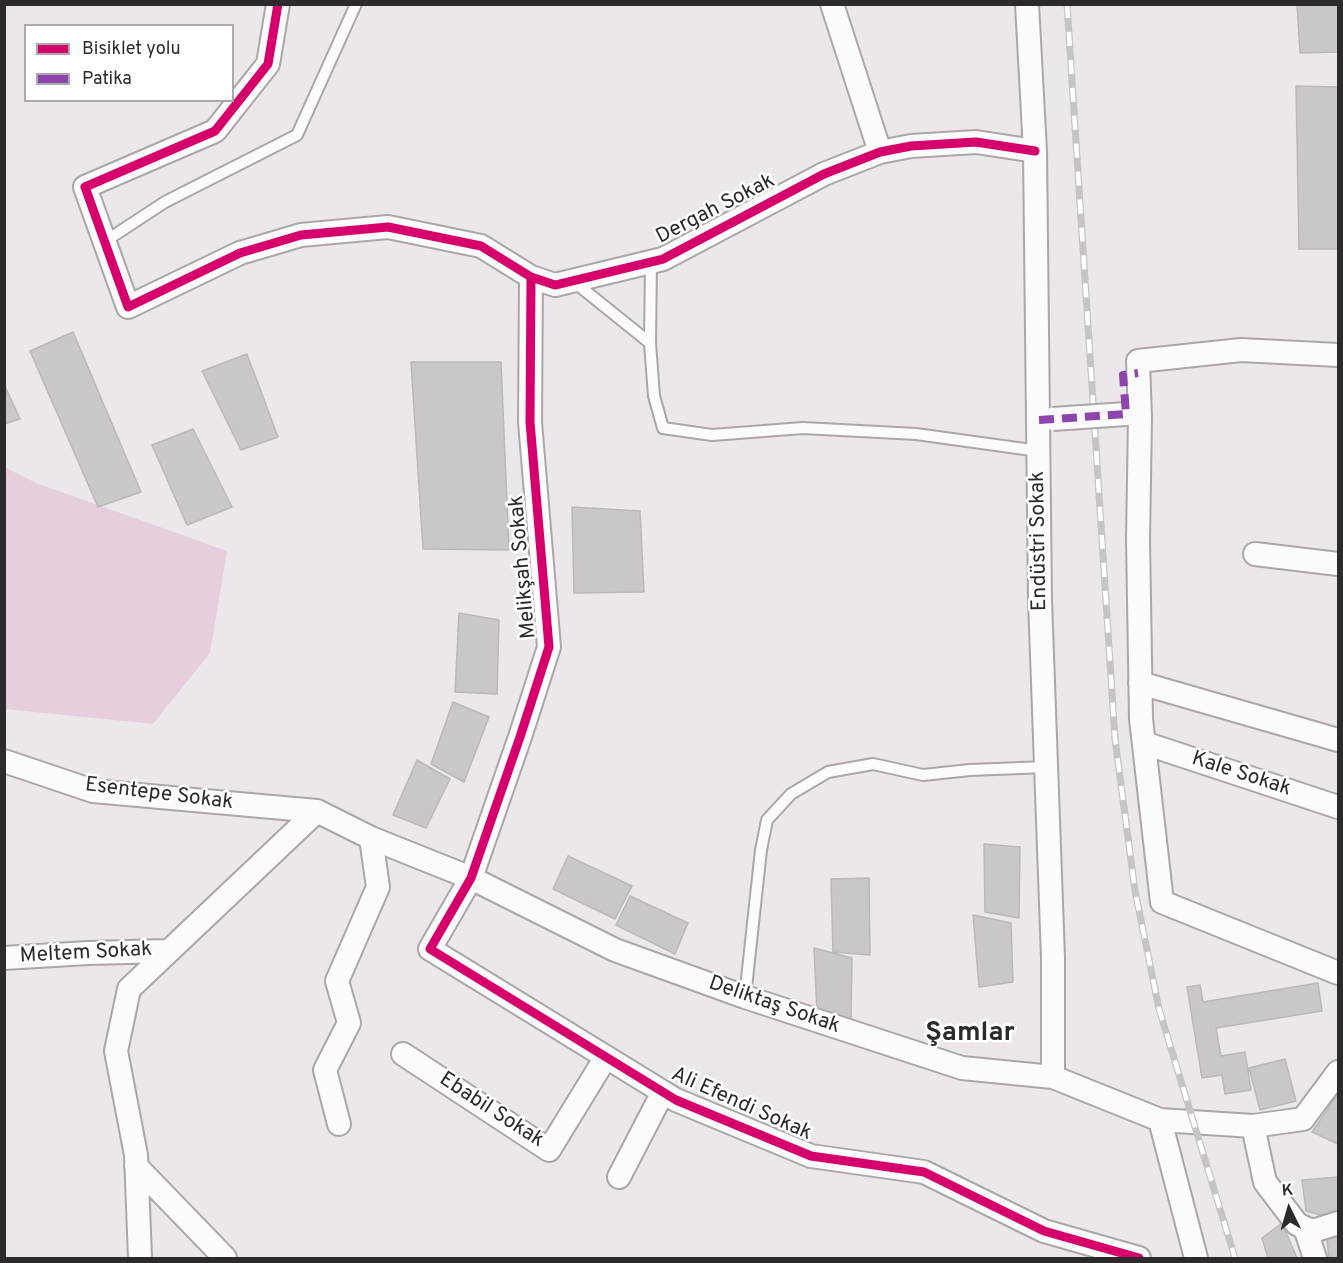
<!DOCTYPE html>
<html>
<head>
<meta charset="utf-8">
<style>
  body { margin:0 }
  #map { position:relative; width:1343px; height:1263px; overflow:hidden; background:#ece7ea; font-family:Overpass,sans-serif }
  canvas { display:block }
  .frame { position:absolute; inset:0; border:6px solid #2d2a2c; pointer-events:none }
  .legend { position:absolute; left:24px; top:24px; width:210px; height:78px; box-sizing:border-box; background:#fff; border:2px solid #abaaab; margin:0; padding:8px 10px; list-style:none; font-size:18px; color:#2d2a2c }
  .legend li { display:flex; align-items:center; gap:12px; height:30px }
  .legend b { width:30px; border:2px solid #abaaab }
  .north { position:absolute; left:1259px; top:1179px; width:60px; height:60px; -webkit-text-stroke:4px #fff; paint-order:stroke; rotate:355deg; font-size:16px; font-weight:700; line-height:24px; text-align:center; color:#2d2a2c }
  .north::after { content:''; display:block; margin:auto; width:21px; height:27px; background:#2d2a2c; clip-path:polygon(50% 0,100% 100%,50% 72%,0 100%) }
</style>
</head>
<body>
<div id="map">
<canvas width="1343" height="1263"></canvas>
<div class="frame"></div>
<ul class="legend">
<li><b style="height:8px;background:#d6006c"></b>Bisiklet yolu</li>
<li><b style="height:8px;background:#8e44ad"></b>Patika</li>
</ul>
<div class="north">K</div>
</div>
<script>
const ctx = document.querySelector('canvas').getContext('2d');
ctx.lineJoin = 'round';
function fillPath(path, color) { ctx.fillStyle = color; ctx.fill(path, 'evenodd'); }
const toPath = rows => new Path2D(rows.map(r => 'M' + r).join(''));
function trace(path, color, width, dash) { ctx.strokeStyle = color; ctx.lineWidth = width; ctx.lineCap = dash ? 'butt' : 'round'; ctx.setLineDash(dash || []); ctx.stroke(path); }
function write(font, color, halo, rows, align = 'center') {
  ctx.font = font + ' Overpass,sans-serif'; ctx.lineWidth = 5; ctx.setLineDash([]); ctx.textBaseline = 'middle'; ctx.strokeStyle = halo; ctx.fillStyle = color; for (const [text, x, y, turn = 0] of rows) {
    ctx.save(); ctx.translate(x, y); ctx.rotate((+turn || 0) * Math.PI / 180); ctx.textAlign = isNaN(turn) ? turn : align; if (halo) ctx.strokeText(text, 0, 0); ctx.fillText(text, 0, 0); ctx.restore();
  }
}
fillPath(toPath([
  [4,467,36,483,227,551,210,653,153,724,5,709]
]), '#e6cedc');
const building = toPath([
  [1297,4,1338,4,1338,52,1300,53,1297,4],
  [1296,86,1338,87,1338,249,1299,249,1296,86],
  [73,332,141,492,98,507,30,351,73,332],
  [247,354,278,437,241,450,202,371,247,354],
  [411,362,501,362,509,550,423,549,411,362],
  [4,384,20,419,4,424,4,384],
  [193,429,232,507,187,525,152,445,193,429],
  [572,507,640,511,644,592,574,593,572,507],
  [459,613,499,620,497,694,455,692,459,613],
  [453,702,489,717,464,782,431,764,453,702],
  [417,760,450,779,426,828,393,815,417,760],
  [984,844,1020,847,1019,918,985,912,984,844],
  [568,856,632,886,615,919,553,889,568,856],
  [869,878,870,955,833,952,831,879,869,878],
  [630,896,688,923,675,954,616,925,630,896],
  [973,915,1011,923,1013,982,979,987,973,915],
  [814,948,852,958,851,1019,817,1014,814,948],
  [1318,983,1322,1011,1216,1028,1221,1056,1245,1052,1251,1090,1225,1094,1222,1075,1202,1078,1187,987,1200,985,1203,1002,1318,983],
  [1285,1059,1296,1101,1260,1110,1249,1068,1285,1059],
  [1338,1094,1338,1144,1312,1132,1338,1094],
  [1338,1177,1338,1220,1306,1211,1302,1180,1338,1177],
  [1282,1223,1297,1258,1268,1258,1262,1238,1282,1223],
  [1338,1231,1338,1258,1329,1258,1326,1232,1338,1231]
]);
fillPath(building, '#cac7c9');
trace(building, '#bbb7ba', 1.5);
const lane = toPath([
  [104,242,165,202,297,135,356,4],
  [651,262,650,343,654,396,663,428,712,435,803,428,916,434,1039,451],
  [573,281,650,343],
  [745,997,761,850,767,820,791,794,828,772,873,764,923,775,970,770,1046,767]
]);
const street = toPath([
  [278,4,268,64,215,131,85,187,128,307,240,253,301,235,388,227,481,246,531,277,555,285,663,259,824,174,880,152,911,146,976,142,1035,151],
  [832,4,880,152],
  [1027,4,1035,151,1040,600,1053,958,1053,1077],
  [531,277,530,422,549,647,520,737,471,878,430,949,676,1100,811,1156,924,1172,1044,1231,1139,1258],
  [1338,355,1241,350,1138,361,1140,418,1138,539,1141,719,1162,902,1338,973],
  [1255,554,1338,564],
  [1140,683,1338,740],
  [1144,743,1338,807],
  [4,761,93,791,317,811,371,838,471,878,615,950,745,997,962,1068,1053,1077,1160,1120,1253,1126,1303,1119,1338,1072],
  [4,958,88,953,168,951],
  [403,1054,549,1150,606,1057],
  [1160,1120,1196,1258],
  [339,1124,325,1070,349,1023,337,981,378,887,371,838],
  [1253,1126,1265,1182,1297,1224,1305,1228,1315,1258],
  [136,1166,225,1258],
  [619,1177,663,1092],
  [1305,1228,1313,1231,1338,1223],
  [140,1258,136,1155,116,1051,129,989,317,811]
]);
trace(lane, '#aba7a9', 14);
trace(street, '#aba7a9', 26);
trace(lane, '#fcfbfc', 10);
trace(street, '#fcfbfc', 22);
const rail = toPath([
  [1067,4,1115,739,1135,891,1159,1009,1235,1258]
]);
trace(rail, '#c6c5c5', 7);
trace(rail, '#fff', 4.5, [14]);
const streetBridge = toPath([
  [1053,419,1126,414]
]);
trace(streetBridge, '#aba7a9', 26, []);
trace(streetBridge, '#fcfbfc', 22);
trace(toPath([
  [1039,420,1126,414,1123,375,1138,373]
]), '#8e44ad', 8, [15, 8]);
trace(toPath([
  [278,4,268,64,215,131,85,187,128,307,240,253,301,235,388,227,481,246,531,277,555,285,663,259,824,174,880,152,911,146,976,142,1035,151],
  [531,277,530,422,549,647,520,737,471,878,430,949,676,1100,811,1156,924,1172,1044,1231,1139,1258]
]), '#d6006c', 9);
write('21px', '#2d2a2c', '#fff', [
  ["Dergah Sokak",716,210,-27],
  ["Endüstri Sokak",1040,541,-91],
  ["Melikşah Sokak",524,567,-95],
  ["Kale Sokak",1241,775,18],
  ["Esentepe Sokak",159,795,7],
  ["Meltem Sokak",86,954,-3],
  ["Deliktaş Sokak",774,1006,19],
  ["Ali Efendi Sokak",741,1105,24],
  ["Ebabil Sokak",491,1111,33]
]);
write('bold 27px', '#2d2a2c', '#fff', [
  ["Şamlar",970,1035]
]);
</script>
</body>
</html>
